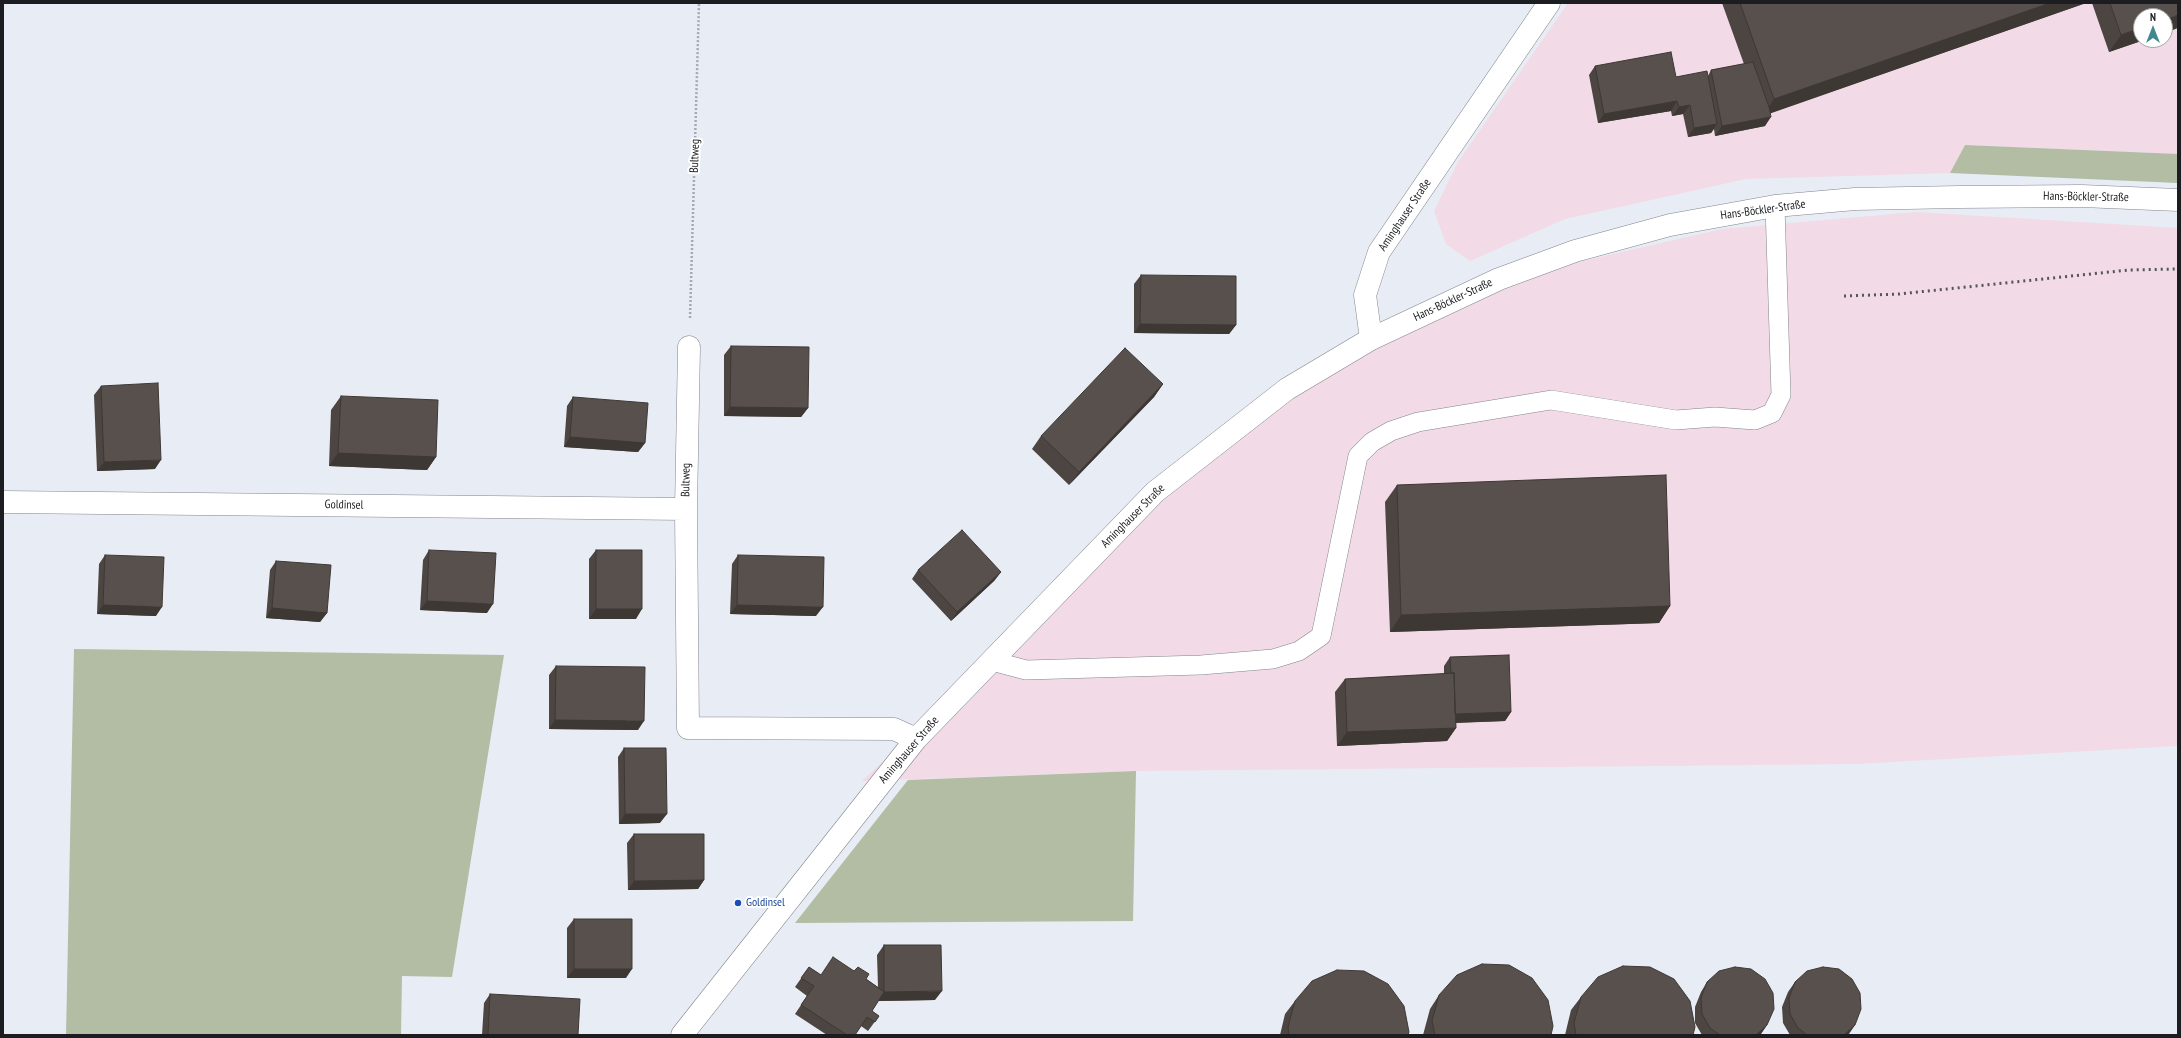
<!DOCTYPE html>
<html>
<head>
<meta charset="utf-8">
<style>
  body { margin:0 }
  #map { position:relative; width:2181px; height:1038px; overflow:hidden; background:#e8ecf5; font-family:"PT Sans Narrow",sans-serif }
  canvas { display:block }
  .frame { position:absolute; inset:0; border:4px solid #1c1d20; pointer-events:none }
  .north { position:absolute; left:2133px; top:8px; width:40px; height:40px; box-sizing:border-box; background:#fff; border:1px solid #a4a5a6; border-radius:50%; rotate:0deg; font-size:11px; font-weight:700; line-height:16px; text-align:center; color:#1c1d20 }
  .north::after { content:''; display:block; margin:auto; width:14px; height:18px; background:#41898f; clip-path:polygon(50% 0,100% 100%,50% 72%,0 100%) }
</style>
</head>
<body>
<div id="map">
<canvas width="2181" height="1038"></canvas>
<div class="frame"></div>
<div class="north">N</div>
</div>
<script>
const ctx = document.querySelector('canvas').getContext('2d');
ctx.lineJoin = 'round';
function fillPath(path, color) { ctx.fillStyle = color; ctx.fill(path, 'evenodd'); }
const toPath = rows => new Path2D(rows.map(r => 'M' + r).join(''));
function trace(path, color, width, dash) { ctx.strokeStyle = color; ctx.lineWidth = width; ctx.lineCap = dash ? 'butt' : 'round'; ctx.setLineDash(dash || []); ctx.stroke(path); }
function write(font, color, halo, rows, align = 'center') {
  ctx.font = font + ' "PT Sans Narrow",sans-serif'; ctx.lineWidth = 4; ctx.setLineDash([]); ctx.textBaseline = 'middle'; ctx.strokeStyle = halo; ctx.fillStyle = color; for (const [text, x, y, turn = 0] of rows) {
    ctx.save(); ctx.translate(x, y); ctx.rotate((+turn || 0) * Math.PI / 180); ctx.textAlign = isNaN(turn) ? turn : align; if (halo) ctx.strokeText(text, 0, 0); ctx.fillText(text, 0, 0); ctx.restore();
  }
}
fillPath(toPath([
  [1568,3,2178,3,2178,154,1965,145,1950,173,1746,179,1565,219,1470,261,1446,244,1434,211,1458,162],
  [2141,16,2165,16,2165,40,2141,40],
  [1916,212,2178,228,2178,746,1856,764,1136,771,862,781,1291,380,1456,290,1722,229]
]), '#f2dae6');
fillPath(toPath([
  [1965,145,2178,154,2178,183,1950,173],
  [74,649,504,655,452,977,402,976,401,1035,66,1035],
  [1136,771,1133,921,795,923,908,780]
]), '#b2bda4');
const lane = toPath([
  [992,661,1026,670,1201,665,1273,659,1299,651,1321,636,1358,456,1372,442,1391,431,1418,422,1551,400,1676,420,1715,417,1755,420,1772,413,1781,395,1775,206]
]);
const street = toPath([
  [1371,339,1365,295,1379,252,1549,3],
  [689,347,686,509,688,728,894,729,916,739],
  [3,502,686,509],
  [682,1035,916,739,1155,492,1287,389,1371,339,1499,279,1575,251,1670,225,1775,206,1855,199,1959,197,2082,196,2178,200]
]);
trace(lane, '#82858d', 20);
trace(street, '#82858d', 23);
trace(toPath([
  [690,318,699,3]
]), '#a6a9b1', 2.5, [2, 2]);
trace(lane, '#fff', 19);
trace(street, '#fff', 22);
trace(toPath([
  [1844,296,1899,294,2129,270,2178,269]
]), '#535559', 3, [2, 4]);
fillPath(toPath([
  [1722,3,2086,3,1770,113,1765,126,1715,136,1714,129,1711,133,1688,137,1683,114,1672,116,1671,111,1598,123,1589,75,1595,66,1676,77,1708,76,1711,70,1744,64],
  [2092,3,2178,3,2141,40,2144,40,2109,52],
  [1141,275,1236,325,1229,334,1134,333,1134,284],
  [731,346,808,408,801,417,724,416,724,355],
  [1163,384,1154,397,1069,485,1032,449,1041,436],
  [101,386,155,469,97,471,94,395],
  [341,396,436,457,427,470,329,466,331,410],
  [573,397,645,443,638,452,564,447,567,406],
  [1397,485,1670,606,1659,623,1390,632,1385,502],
  [429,550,487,613,420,610,423,560],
  [596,550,636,619,589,619,589,559],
  [105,555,156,616,97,614,99,564],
  [738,555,816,616,730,614,732,564],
  [276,561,327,613,320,622,266,618,270,570],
  [918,570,1001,572,994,581,951,621,912,579],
  [1450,657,1511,712,1505,721,1456,723,1456,728,1447,741,1337,746,1335,692,1345,679,1444,674,1444,666],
  [556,666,638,730,549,729,549,675],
  [624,748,660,823,619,824,618,757],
  [634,834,704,880,698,889,628,890,627,843],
  [574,919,626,978,567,978,567,928],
  [884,945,935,1000,878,1001,872,1011,879,1016,868,1031,861,1026,855,1035,827,1035,795,1014,807,996,795,987,809,967,821,975,866,979,878,987,877,955],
  [1707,982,1767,1025,1761,1034,1760,1035,1702,1035,1695,1023,1695,1007,1701,992],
  [1795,982,1855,1025,1849,1034,1847,1035,1790,1035,1783,1023,1782,1007,1788,992],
  [490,994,578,1035,482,1035,484,1003],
  [1439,995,1551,1035,1423,1035,1430,1009],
  [1581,997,1693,1035,1565,1035,1571,1010],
  [1295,1001,1408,1035,1280,1035,1285,1014]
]), '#4c4541');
fillPath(toPath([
  [2050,3,2086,3,1763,116,1774,99],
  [2178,15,2178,28,2165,33,2165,20],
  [2141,28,2141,40,2144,40,2109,52,2121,35],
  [1677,101,1671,111,1598,123,1604,114],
  [1690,105,1683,114,1672,116,1679,107],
  [1771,117,1765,126,1715,136,1722,126],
  [1717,124,1711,133,1688,137,1694,128],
  [1140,324,1236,325,1229,334,1134,333],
  [1163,384,1154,397,1069,485,1079,472],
  [730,407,808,408,801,417,724,416],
  [570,437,645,443,638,452,564,447],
  [338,453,436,457,427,470,329,466],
  [161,460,155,469,97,471,104,462],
  [1001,572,994,581,951,621,957,612],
  [427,601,493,604,487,613,420,610],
  [103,605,162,607,156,616,97,614],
  [737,605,823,607,816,616,730,614],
  [1670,606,1659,623,1390,632,1401,615],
  [272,608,327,613,320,622,266,618],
  [596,609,642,609,636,619,589,619],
  [1511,712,1505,721,1446,723,1452,714],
  [555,720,644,721,638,730,549,729],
  [1456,728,1447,741,1337,746,1347,732],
  [625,814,667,814,660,823,619,824],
  [704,880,698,889,628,890,634,881],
  [574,969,632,969,626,978,567,978],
  [942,991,935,1000,878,1001,884,992],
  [1767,1025,1760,1035,1756,1035],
  [1855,1025,1847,1035,1844,1035]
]), '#3e3835');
const building = toPath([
  [1740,3,2050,3,1774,99,1740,3],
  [2110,3,2178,3,2178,15,2165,20,2165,16,2141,16,2141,28,2121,35,2110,3],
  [1671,52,1676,77,1707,71,1717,124,1694,128,1690,105,1679,107,1677,101,1604,114,1595,66,1671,52],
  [1753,62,1769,107,1771,117,1722,126,1711,70,1753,62],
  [1141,275,1236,276,1236,325,1140,324,1141,275],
  [731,346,809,347,808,408,730,407,731,346],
  [1125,348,1163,384,1079,472,1041,436,1125,348],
  [158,383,161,460,104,462,101,386,158,383],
  [341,396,438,400,436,457,338,453,341,396],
  [573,397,648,403,645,443,570,437,573,397],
  [1666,475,1670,606,1401,615,1397,485,1666,475],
  [962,530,1001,572,957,612,918,570,962,530],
  [429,550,496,553,493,604,427,601,429,550],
  [596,550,642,550,642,609,596,609,596,550],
  [105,555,164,557,162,607,103,605,105,555],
  [738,555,824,557,823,607,737,605,738,555],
  [276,561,331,565,327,613,272,608,276,561],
  [1509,655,1511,712,1455,714,1454,673,1451,673,1450,657,1509,655],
  [556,666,645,667,644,721,555,720,556,666],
  [1454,673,1456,728,1347,732,1345,679,1454,673],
  [624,748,666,748,667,814,625,814,624,748],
  [634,834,704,834,704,880,634,881,634,834],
  [574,919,632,919,632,969,574,969,574,919],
  [884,945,941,945,942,991,884,992,884,945],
  [833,957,854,971,858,967,869,974,866,979,884,992,872,1011,879,1016,875,1022,867,1017,855,1035,847,1035,801,1005,814,986,801,978,809,967,821,975,833,957],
  [1482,964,1509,965,1532,978,1548,1000,1553,1026,1551,1035,1435,1035,1432,1021,1439,995,1457,975,1482,964],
  [1623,966,1650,967,1674,979,1690,1001,1695,1027,1693,1035,1576,1035,1574,1023,1581,997,1598,977,1623,966],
  [1735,967,1751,969,1765,979,1773,993,1774,1009,1767,1025,1756,1035,1720,1035,1710,1028,1702,1014,1701,998,1707,982,1719,971,1735,967],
  [1823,967,1839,969,1852,979,1860,993,1861,1009,1855,1025,1844,1035,1807,1035,1798,1028,1790,1014,1789,998,1795,982,1807,971,1823,967],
  [1337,970,1364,971,1388,984,1404,1006,1409,1032,1408,1035,1289,1035,1288,1027,1295,1001,1312,981,1337,970],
  [490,994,580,999,578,1035,488,1035,490,994]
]);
fillPath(building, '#58504c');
trace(building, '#3e3835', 1);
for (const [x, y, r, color] of [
  [738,903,4,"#1a4fb4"]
]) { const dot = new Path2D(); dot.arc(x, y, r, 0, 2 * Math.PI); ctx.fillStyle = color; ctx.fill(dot); trace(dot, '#fff', 1.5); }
write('12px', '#1c1d20', '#fff', [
  ["Bultweg",695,156,-88],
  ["Hans-Böckler-Straße",2086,197,1],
  ["Hans-Böckler-Straße",1763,210,-8],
  ["Aminghauser Straße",1405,215,-56],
  ["Hans-Böckler-Straße",1453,300,-25],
  ["Bultweg",686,480,-89],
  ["Goldinsel",344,505,1],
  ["Aminghauser Straße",1133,516,-45],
  ["Aminghauser Straße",909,750,-49]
]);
write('12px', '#164399', '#fff', [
  ["Goldinsel",746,903]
], 'left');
</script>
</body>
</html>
